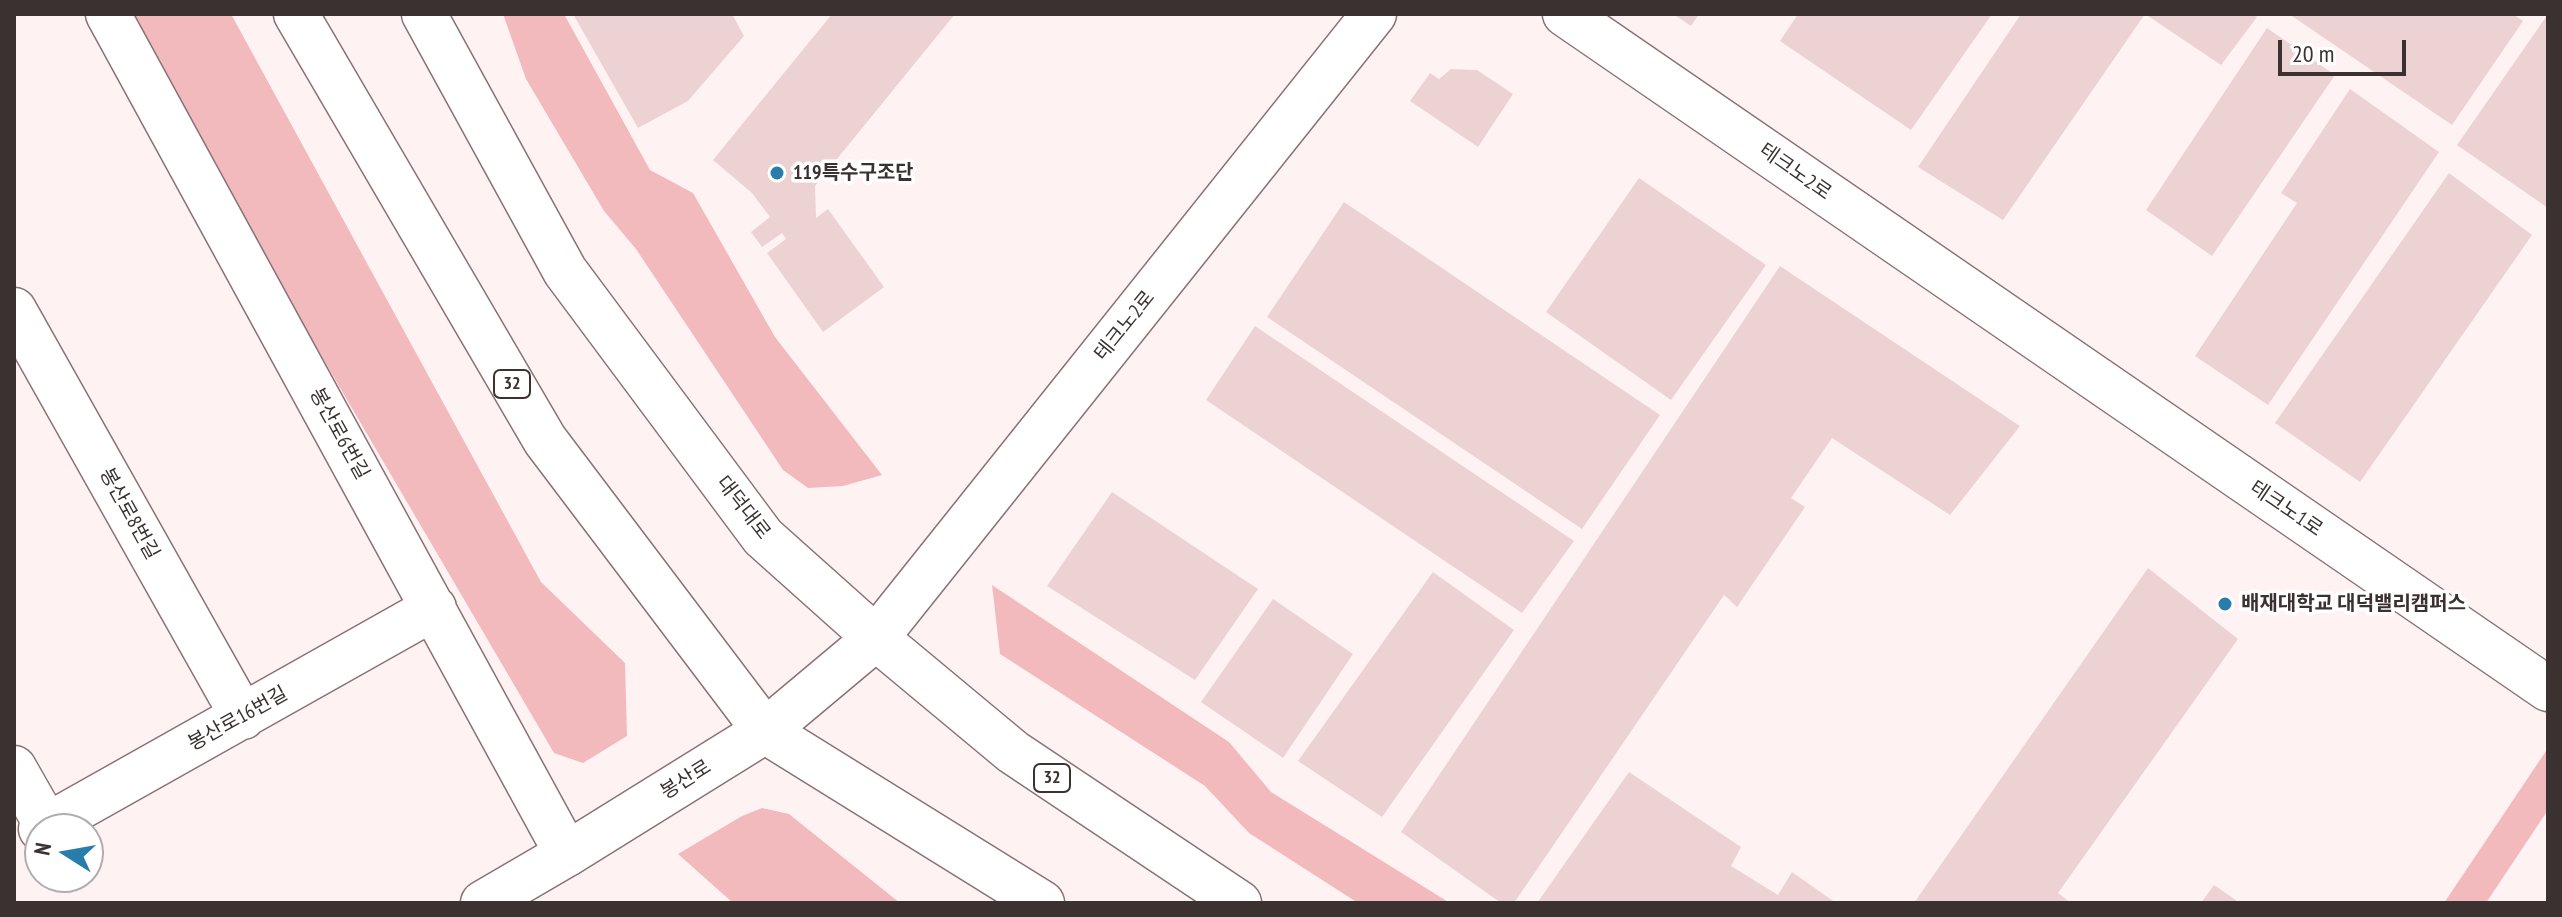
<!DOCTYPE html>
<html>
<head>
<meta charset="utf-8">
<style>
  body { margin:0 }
  #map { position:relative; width:2562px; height:917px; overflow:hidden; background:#fef2f3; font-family:"PT Sans Narrow",sans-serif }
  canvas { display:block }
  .frame { position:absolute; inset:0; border:16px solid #3b3131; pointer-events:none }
  .north { position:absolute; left:24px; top:813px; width:80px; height:80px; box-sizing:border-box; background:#fff; border:2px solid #b1adad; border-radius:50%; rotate:281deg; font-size:22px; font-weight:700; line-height:32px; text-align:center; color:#3b3131 }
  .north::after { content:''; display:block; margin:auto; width:28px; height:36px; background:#287dad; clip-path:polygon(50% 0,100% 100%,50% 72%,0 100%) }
  .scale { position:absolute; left:2278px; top:40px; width:128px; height:36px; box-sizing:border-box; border:4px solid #3b3131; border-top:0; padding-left:10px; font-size:24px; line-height:28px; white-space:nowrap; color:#3b3131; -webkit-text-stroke:6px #fff; paint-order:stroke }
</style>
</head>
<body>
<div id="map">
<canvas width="2562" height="917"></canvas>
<div class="frame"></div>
<div class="north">N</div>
<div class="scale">20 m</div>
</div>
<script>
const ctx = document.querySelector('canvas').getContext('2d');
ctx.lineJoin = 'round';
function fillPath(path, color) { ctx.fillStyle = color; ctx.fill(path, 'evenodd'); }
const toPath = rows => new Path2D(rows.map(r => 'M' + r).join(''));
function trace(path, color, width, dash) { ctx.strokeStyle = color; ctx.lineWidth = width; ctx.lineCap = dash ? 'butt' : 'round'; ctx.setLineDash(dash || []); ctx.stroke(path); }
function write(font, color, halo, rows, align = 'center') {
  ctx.font = font + ' "PT Sans Narrow","Noto Sans KR",sans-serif'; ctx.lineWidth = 7; ctx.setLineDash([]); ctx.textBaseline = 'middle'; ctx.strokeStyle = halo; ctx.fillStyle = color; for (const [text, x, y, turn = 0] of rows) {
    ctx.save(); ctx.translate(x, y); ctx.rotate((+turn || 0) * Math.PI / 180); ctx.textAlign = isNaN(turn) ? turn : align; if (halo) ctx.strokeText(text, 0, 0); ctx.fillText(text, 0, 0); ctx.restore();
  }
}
fillPath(toPath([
  [121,14,231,14,541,582,625,663,627,736,583,763,554,753],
  [503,14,564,14,650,170,693,193,775,337,882,475,843,486,808,488,783,470,636,249,604,211,526,79],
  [992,585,1229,742,1271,792,1450,903,1358,903,1249,833,1205,786,1000,654],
  [2548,748,2548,810,2486,903,2444,903],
  [762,808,789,814,900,903,733,903,678,854,742,816]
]), '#f3babd');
fillPath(toPath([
  [573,14,732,14,744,36,688,101,638,128],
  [832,14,955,14,815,186,816,218,828,209,884,287,823,332,767,253,786,239,782,233,762,247,751,232,770,217,752,193,713,160],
  [1673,14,1699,14,1691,26],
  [1798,14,1992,14,1911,130,1780,41],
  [2021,14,2145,14,2003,220,1918,167],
  [2149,14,2252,14,2257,17,2221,65,2148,16],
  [2289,14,2513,14,2523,21,2452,125],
  [2548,14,2548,208,2457,145],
  [2267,28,2335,75,2212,256,2146,210],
  [1451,69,1477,70,1513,94,1478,147,1410,101,1430,73,1439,79],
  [2350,89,2439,152,2268,405,2195,356,2297,203,2281,193],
  [2449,173,2532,235,2360,482,2275,423],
  [1639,178,1766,265,1671,400,1546,312],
  [1344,202,1660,415,1582,529,1267,317],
  [1780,266,2020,426,1950,515,1832,438,1791,498,1805,507,1737,607,1724,595,1514,903,1501,903,1401,832],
  [1255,326,1574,541,1522,613,1206,400],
  [1112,492,1258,589,1195,680,1047,586],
  [2148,568,2238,639,2058,893,2071,903,1914,903],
  [1433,572,1514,630,1382,817,1298,761],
  [1273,599,1353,654,1283,758,1201,702],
  [1629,772,1741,847,1731,866,1778,895,1792,872,1836,903,1537,903],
  [2214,885,2240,903,2201,903]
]), '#edd2d3');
const minor = toPath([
  [108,14,567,854],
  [1565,14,2548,689],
  [14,310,243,717],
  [14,768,47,826],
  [41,829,434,608]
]);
const secondary = toPath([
  [483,903,567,854,765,731,876,638,1374,14]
]);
const primary = toPath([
  [296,14,545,440,765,731,1042,903],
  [424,14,565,271,763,537,876,638,1013,752,1239,903]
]);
trace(minor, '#8a7273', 47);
trace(secondary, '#8a7273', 47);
trace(primary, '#8a7273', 47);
trace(minor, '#fff', 44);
trace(secondary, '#fff', 44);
trace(primary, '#fff', 44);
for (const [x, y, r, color] of [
  [777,173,8,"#287dad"],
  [2225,604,8,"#287dad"]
]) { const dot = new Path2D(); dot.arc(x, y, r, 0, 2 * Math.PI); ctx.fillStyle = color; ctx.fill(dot); trace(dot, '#fff', 3); }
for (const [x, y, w] of [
  [512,384,36],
  [1052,778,36]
]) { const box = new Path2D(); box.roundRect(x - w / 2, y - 14, w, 28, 6); ctx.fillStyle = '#fff'; ctx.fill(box); trace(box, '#3b3131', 2); }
write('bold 18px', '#3b3131', null, [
  ["32",512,384],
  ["32",1052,778]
]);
write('20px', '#3b3131', '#fff', [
  ["테크노2로",1795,172,35],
  ["테크노2로",1125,326,-51],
  ["봉산로6번길",339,434,61],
  ["대덕대로",743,508,52],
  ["테크노1로",2286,509,34],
  ["봉산로8번길",129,514,61],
  ["봉산로16번길",238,719,-29],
  ["봉산로",686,780,-32]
]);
write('bold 20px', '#3b3131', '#fff', [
  ["119특수구조단",793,173],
  ["배재대학교 대덕밸리캠퍼스",2241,604]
], 'left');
</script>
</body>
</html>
